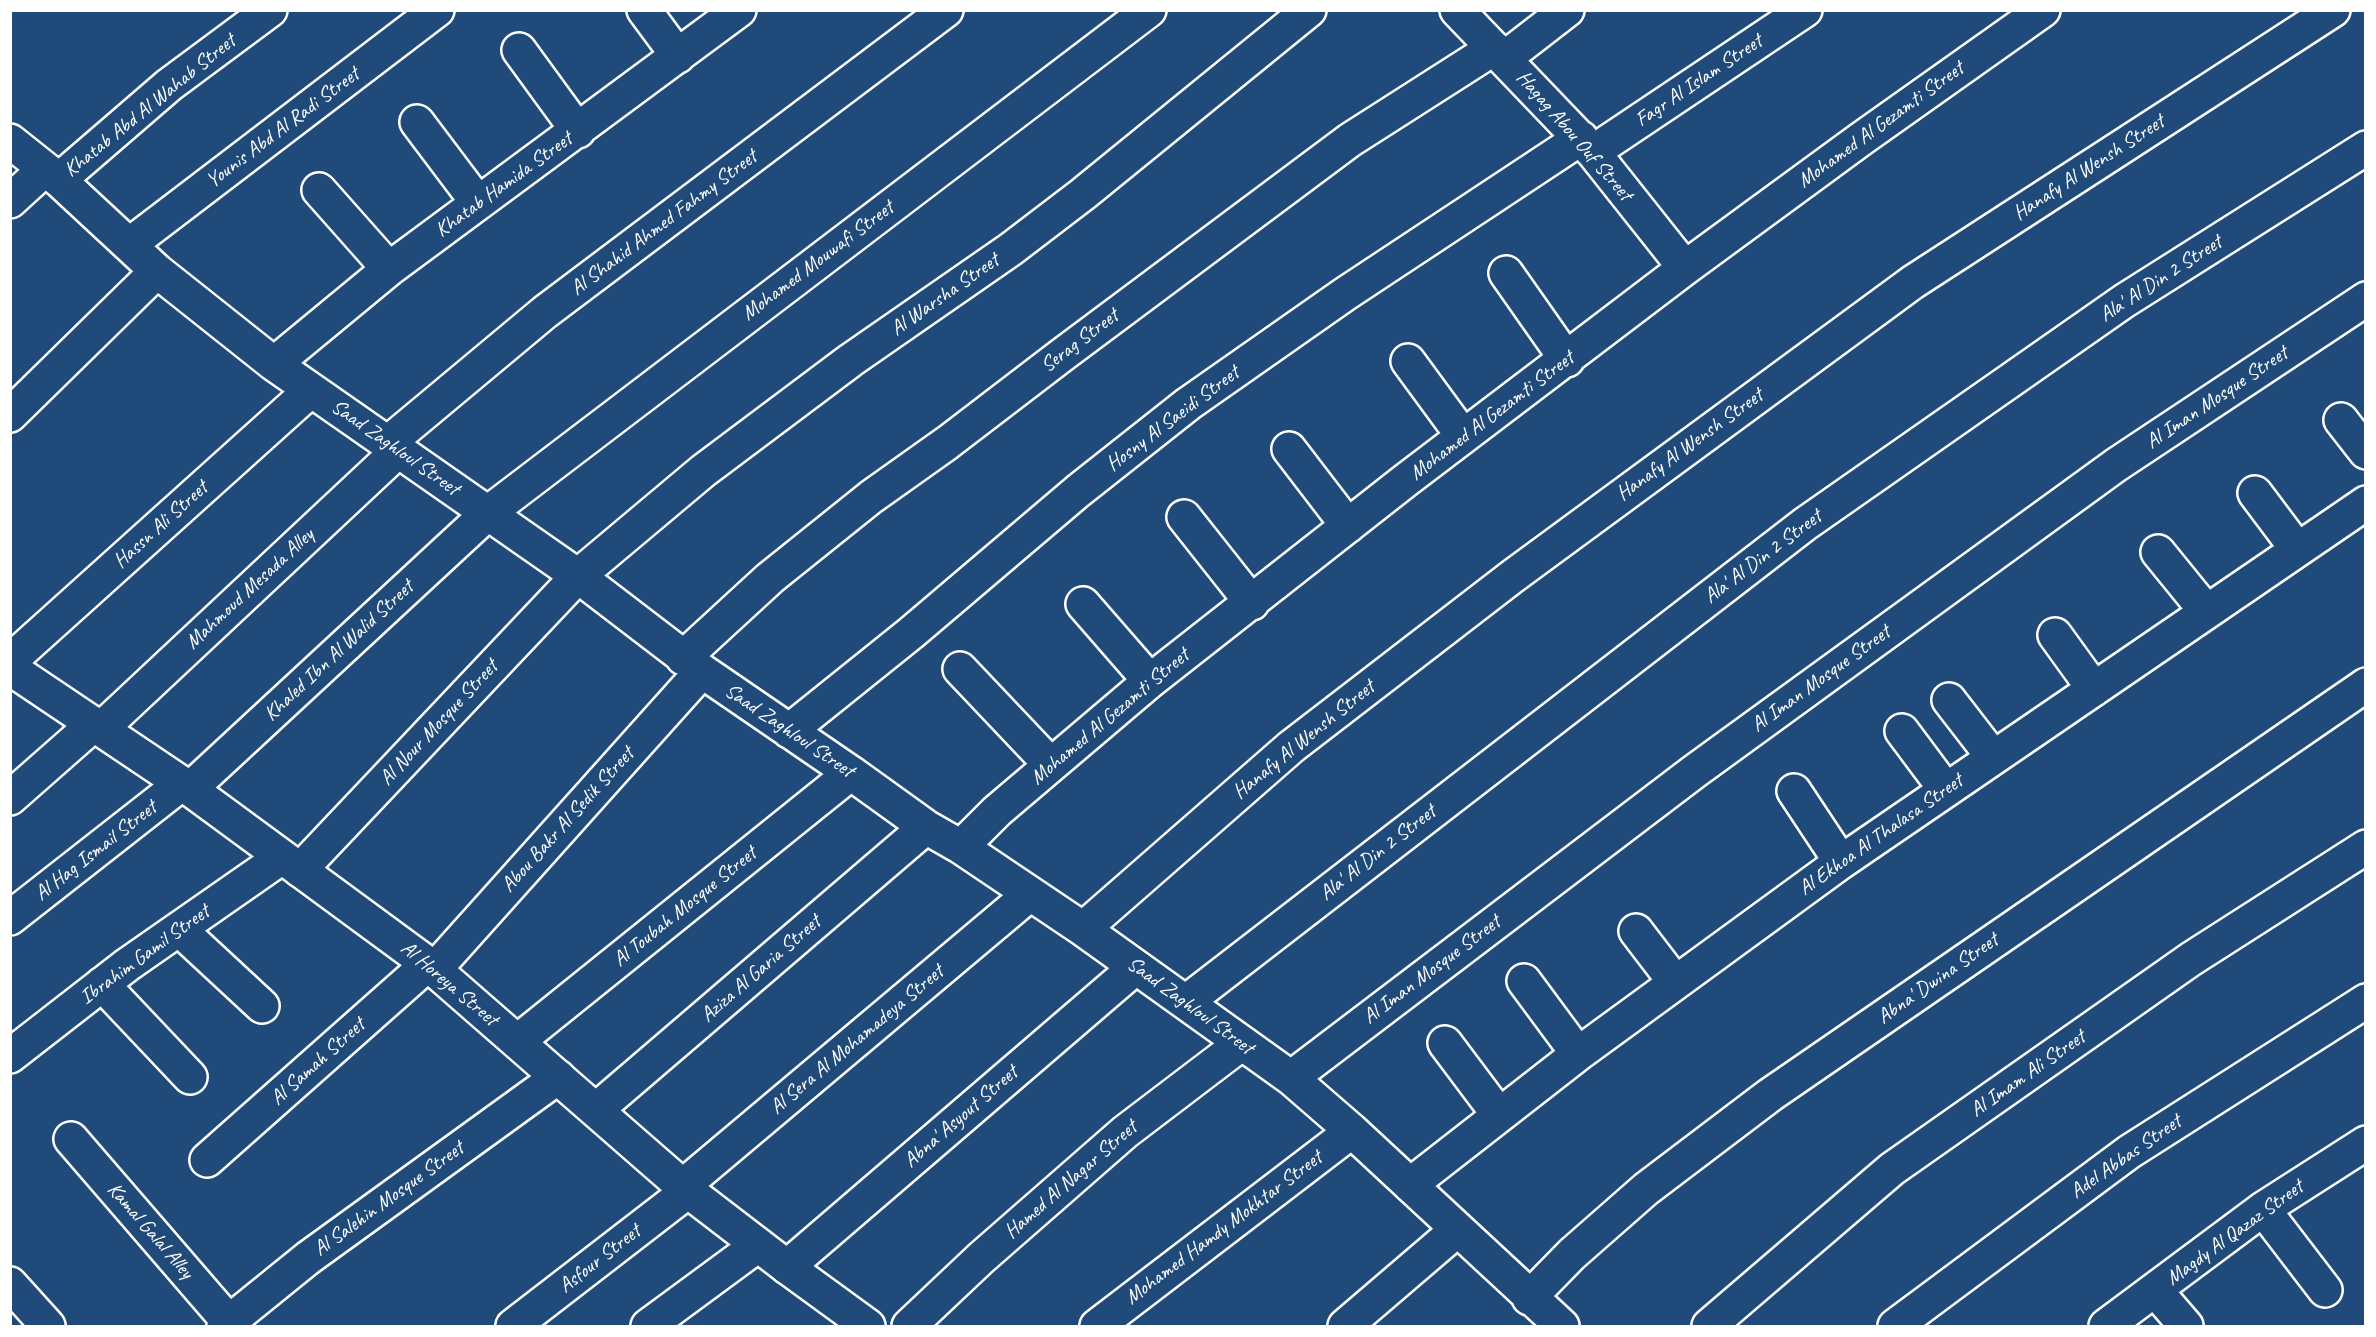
<!DOCTYPE html>
<html>
<head>
<meta charset="utf-8">
<style>
  body { margin:0 }
  #map { position:relative; width:2376px; height:1337px; overflow:hidden; background:#1f4a7a; font-family:Caveat,sans-serif }
  canvas { display:block }
  .frame { position:absolute; inset:0; border:12px solid #fff; pointer-events:none }
</style>
</head>
<body>
<div id="map">
<canvas width="2376" height="1337"></canvas>
<div class="frame"></div>
</div>
<script>
const ctx = document.querySelector('canvas').getContext('2d');
ctx.lineJoin = 'round';
const toPath = rows => new Path2D(rows.map(r => 'M' + r).join(''));
function trace(path, color, width, dash) { ctx.strokeStyle = color; ctx.lineWidth = width; ctx.lineCap = dash ? 'butt' : 'round'; ctx.setLineDash(dash || []); ctx.stroke(path); }
function write(font, color, halo, rows, align = 'center') {
  ctx.font = font + ' Caveat,sans-serif'; ctx.lineWidth = 5; ctx.setLineDash([]); ctx.textBaseline = 'middle'; ctx.strokeStyle = halo; ctx.fillStyle = color; for (const [text, x, y, turn = 0] of rows) {
    ctx.save(); ctx.translate(x, y); ctx.rotate((+turn || 0) * Math.PI / 180); ctx.textAlign = isNaN(turn) ? turn : align; if (halo) ctx.strokeText(text, 0, 0); ctx.fillText(text, 0, 0); ctx.restore();
  }
}
const minor = toPath([
  [644,10,678,56],
  [1457,10,1593,152,1685,268],
  [519,50,578,131],
  [1505,58,1567,10],
  [417,122,478,203],
  [10,141,59,180,157,271,274,364,578,576,702,671,851,773,926,827,961,847,1083,929,1291,1078,1352,1131,1562,1326],
  [1593,152,1805,10],
  [59,180,169,85,270,10],
  [319,190,389,269],
  [10,201,45,169],
  [129,245,437,10],
  [1506,273,1567,360],
  [1408,361,1463,436],
  [274,364,389,269,739,10],
  [10,415,157,271],
  [2341,420,2366,452],
  [388,443,545,312,946,10],
  [1289,449,1348,526],
  [2255,493,2297,549],
  [1184,517,1252,603],
  [2158,552,2206,611],
  [1083,604,1150,681],
  [2055,635,2094,689],
  [683,658,770,578,871,497,947,443,1062,355,1350,140,1494,48],
  [10,661,311,390],
  [960,669,1050,764],
  [1949,700,1993,757],
  [101,729,399,450],
  [789,731,911,633,1078,491,1188,404,1345,294,1581,138],
  [1902,731,1946,790],
  [190,789,488,513,1149,10],
  [1794,791,1841,862],
  [10,798,94,724],
  [961,847,997,811,1150,681,1406,480,1685,268,1861,139,2043,10],
  [300,870,578,576,703,471,851,360,1011,249,1083,194,1309,10],
  [10,918,181,784],
  [179,929,262,1006],
  [1083,929,1291,747,1513,576,1913,282,2333,10],
  [1636,931,1675,982],
  [435,969,702,671],
  [1524,981,1578,1054],
  [102,984,190,1077],
  [1186,1002,1805,524,2124,301,2366,148],
  [518,1041,851,773],
  [1445,1043,1499,1115],
  [10,1056,127,965,282,857],
  [1291,1078,1695,771,2116,465,2366,299],
  [596,1110,926,827],
  [71,1139,229,1322],
  [207,1160,428,964],
  [1410,1185,1578,1054,1841,862,2366,503],
  [683,1186,1030,894],
  [2263,1209,2325,1290],
  [787,1267,1136,967],
  [10,1284,48,1326],
  [2155,1290,2186,1326],
  [1529,1298,1572,1254,1646,1189,1770,1095,2366,685],
  [224,1326,308,1258,558,1077],
  [513,1326,688,1191],
  [648,1326,758,1245],
  [909,1326,981,1258,1125,1132,1242,1043],
  [1097,1326,1352,1131],
  [1345,1326,1457,1230],
  [1709,1326,1892,1169,2191,959,2366,847],
  [1895,1326,2129,1152,2366,1001],
  [2106,1326,2263,1209,2366,1143]
]);
const tertiary = toPath([
  [10,668,190,789,428,964,688,1191,787,1267,868,1326]
]);
trace(minor, '#fff', 38);
trace(tertiary, '#fff', 38);
trace(minor, '#1f4a7a', 33);
trace(tertiary, '#1f4a7a', 33);
write('21px', '#fff', '#1f4a7a', [
  ["Fagr Al Islam Street",1699,81,-34],
  ["Khatab Abd Al Wahab Street",150,106,-39],
  ["Mohamed Al Gezamti Street",1881,125,-36],
  ["Younis Abd Al Radi Street",283,128,-37],
  ["Hagag Abou Ouf Street",1574,136,49],
  ["Hanafy Al Wensh Street",2089,168,-33],
  ["Khatab Hamida Street",504,185,-36],
  ["Al Shahid Ahmed Fahmy Street",664,223,-37],
  ["Mohamed Mouwafi Street",818,261,-37],
  ["Ala' Al Din 2 Street",2161,279,-33],
  ["Al Warsha Street",945,295,-35],
  ["Serag Street",1080,341,-37],
  ["Al Iman Mosque Street",2217,398,-34],
  ["Mohamed Al Gezamti Street",1492,416,-37],
  ["Hosny Al Saeidi Street",1173,419,-37],
  ["Hanafy Al Wensh Street",1690,445,-36],
  ["Saad Zaghloul Street",395,448,35],
  ["Hassn Ali Street",161,525,-42],
  ["Ala' Al Din 2 Street",1763,557,-37],
  ["Mahmoud Mesada Alley",250,589,-43],
  ["Khaled Ibn Al Walid Street",339,651,-43],
  ["Al Iman Mosque Street",1821,679,-36],
  ["Mohamed Al Gezamti Street",1110,717,-40],
  ["Al Nour Mosque Street",439,723,-47],
  ["Saad Zaghloul Street",789,731,34],
  ["Hanafy Al Wensh Street",1304,740,-39],
  ["Abou Bakr Al Sedik Street",568,820,-48],
  ["Al Ekhoa Al Thalasa Street",1881,835,-35],
  ["Al Hag Ismail Street",96,851,-38],
  ["Ala' Al Din 2 Street",1378,853,-38],
  ["Al Toubah Mosque Street",685,907,-39],
  ["Ibrahim Gamil Street",145,955,-36],
  ["Aziza Al Garia Street",761,969,-41],
  ["Al Iman Mosque Street",1432,970,-37],
  ["Abna' Dwina Street",1938,979,-35],
  ["Al Horeya Street",449,984,40],
  ["Saad Zaghloul Street",1190,1006,36],
  ["Al Sera Al Mohamadeya Street",857,1040,-40],
  ["Al Samah Street",318,1062,-42],
  ["Al Imam Ali Street",2028,1074,-35],
  ["Abna' Asyout Street",961,1117,-41],
  ["Adel Abbas Street",2126,1157,-35],
  ["Hamed Al Nagar Street",1071,1180,-41],
  ["Al Salehin Mosque Street",389,1199,-36],
  ["Mohamed Hamdy Mokhtar Street",1224,1228,-37],
  ["Kamal Galal Alley",150,1231,49],
  ["Magdy Al Qazaz Street",2235,1233,-36],
  ["Asfour Street",600,1259,-38]
]);
</script>
</body>
</html>
